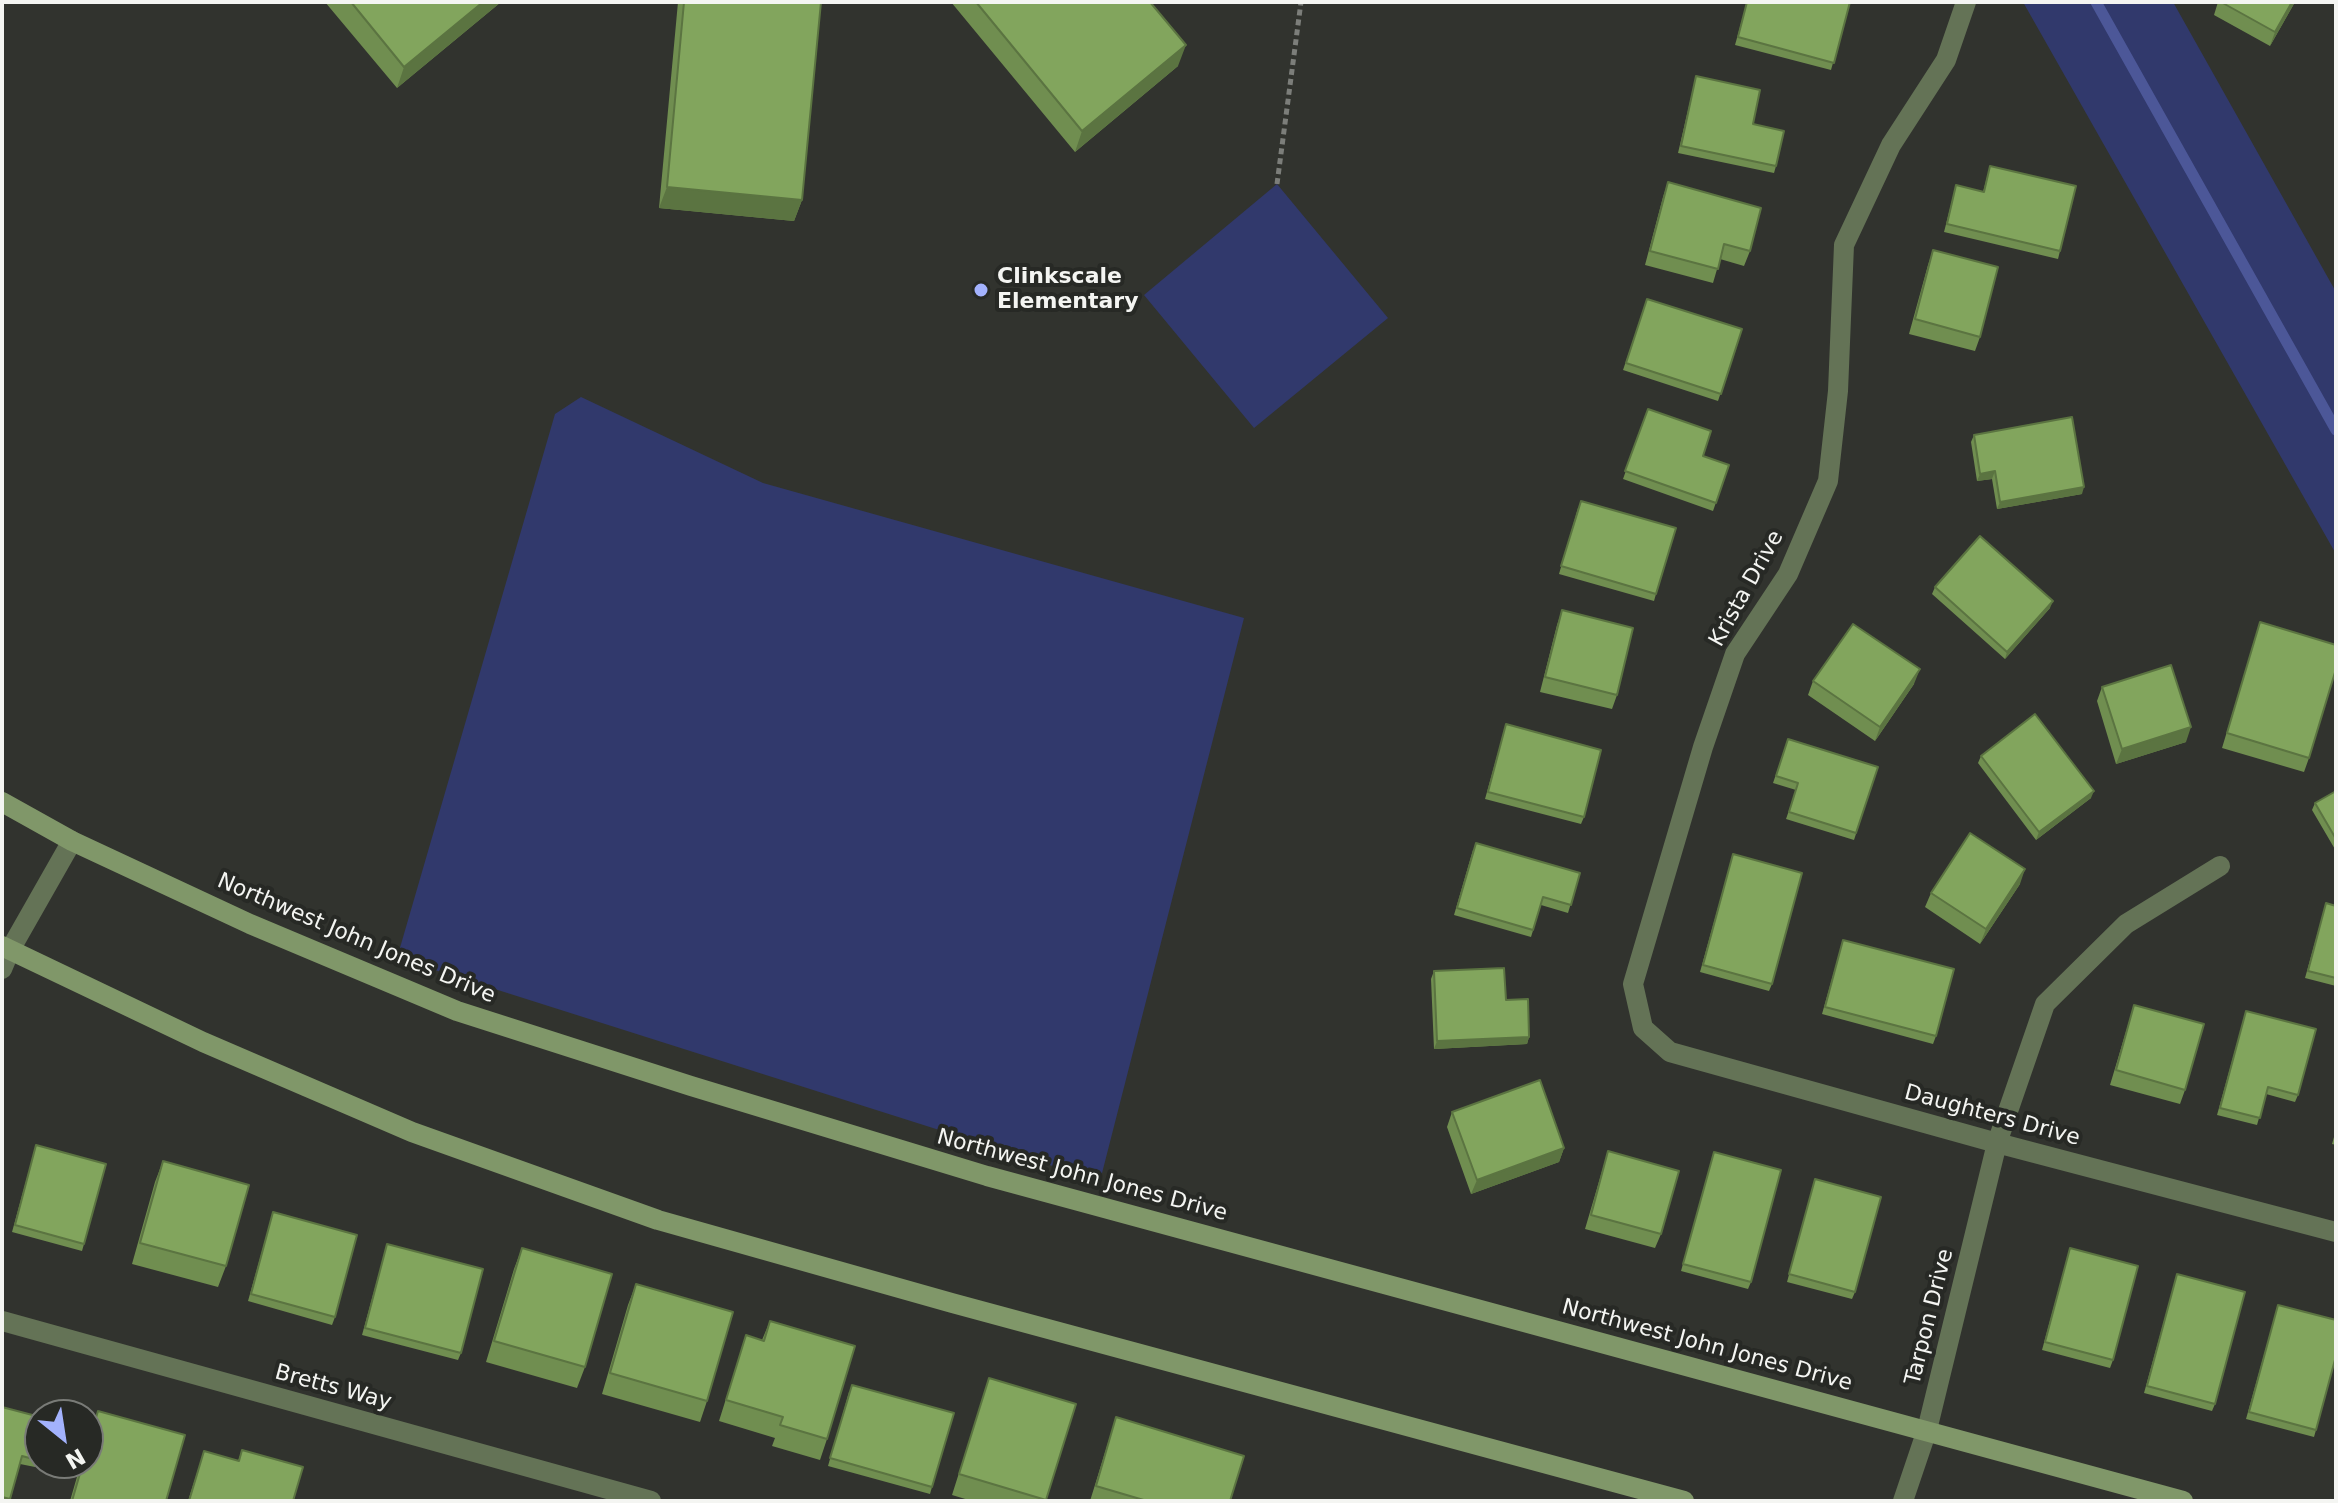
<!DOCTYPE html>
<html>
<head>
<meta charset="utf-8">
<style>
  body { margin:0 }
  #map { position:relative; width:2338px; height:1503px; overflow:hidden; background:#31332e; font-family:"DejaVu Sans",sans-serif }
  canvas { display:block }
  .frame { position:absolute; inset:0; border:4px solid #f4f5f2; pointer-events:none }
  .north { position:absolute; left:24px; top:1399px; width:80px; height:80px; box-sizing:border-box; background:#272925; border:2px solid #797b77; border-radius:50%; rotate:150deg; font-size:22px; font-weight:700; line-height:32px; text-align:center; color:#f4f5f2 }
  .north::after { content:''; display:block; margin:auto; width:28px; height:36px; background:#a3b2fd; clip-path:polygon(50% 0,100% 100%,50% 72%,0 100%) }
</style>
</head>
<body>
<div id="map">
<canvas width="2338" height="1503"></canvas>
<div class="frame"></div>
<div class="north">N</div>
</div>
<script>
const ctx = document.querySelector('canvas').getContext('2d');
ctx.lineJoin = 'round';
function fillPath(path, color) { ctx.fillStyle = color; ctx.fill(path, 'evenodd'); }
const toPath = rows => new Path2D(rows.map(r => 'M' + r).join(''));
function trace(path, color, width, dash) { ctx.strokeStyle = color; ctx.lineWidth = width; ctx.lineCap = dash ? 'butt' : 'round'; ctx.setLineDash(dash || []); ctx.stroke(path); }
function write(font, color, halo, rows, align = 'center') {
  ctx.font = font + ' "DejaVu Sans",sans-serif'; ctx.lineWidth = 8; ctx.setLineDash([]); ctx.textBaseline = 'middle'; ctx.strokeStyle = halo; ctx.fillStyle = color; for (const [text, x, y, turn = 0] of rows) {
    ctx.save(); ctx.translate(x, y); ctx.rotate((+turn || 0) * Math.PI / 180); ctx.textAlign = isNaN(turn) ? turn : align; if (halo) ctx.strokeText(text, 0, 0); ctx.fillText(text, 0, 0); ctx.restore();
  }
}
fillPath(toPath([
  [2023,2,2173,2,2336,292,2336,554],
  [1277,184,1388,318,1254,428,1144,295],
  [581,397,763,483,1244,618,1100,1181,397,958,555,414]
]), '#31396c');
trace(toPath([
  [2096,2,2336,430]
]), '#4c5798', 11);
trace(toPath([
  [1277,184,1301,2]
]), '#7c7e7a', 5, [6, 4]);
trace(toPath([
  [1966,2,1946,60,1891,145,1844,245,1838,391,1828,481,1788,574,1735,654,1703,747,1633,984,1643,1028,1670,1052,1997,1143,2336,1232],
  [2,969,10,950,72,841],
  [2,1321,651,1501],
  [1903,1501,1927,1430,1997,1143,2045,1004,2126,924,2220,866]
]), '#647356', 20);
trace(toPath([
  [2,802,72,841,250,924,457,1011,691,1086,987,1176,2183,1501],
  [2,946,203,1042,412,1132,658,1220,952,1303,1684,1501]
]), '#809769', 20);
fillPath(toPath([
  [325,2,501,2,397,88],
  [678,2,821,2,802,200,794,221,659,208],
  [951,2,1150,2,1178,66,1075,152],
  [1747,2,1850,2,1831,70,1735,45],
  [2218,2,2295,2,2270,46,2214,15],
  [1696,76,1753,124,1776,166,1774,173,1678,153],
  [1990,166,2060,251,2058,259,1944,232,1956,185,1983,192],
  [1668,182,1750,251,1744,266,1720,259,1713,283,1645,265,1663,197],
  [1933,250,1980,337,1975,351,1909,334,1928,265],
  [1647,299,1742,329,1718,401,1623,370],
  [1648,409,1703,456,1729,465,1713,511,1623,479],
  [1974,435,2082,494,1997,509,1992,479,1977,481,1971,442],
  [1578,508,1656,594,1654,601,1559,574],
  [1935,587,2050,608,2005,659,1932,594],
  [1562,610,1617,695,1612,709,1540,692,1557,625],
  [2260,622,2309,758,2304,772,2222,748],
  [1813,681,1914,684,1875,741,1808,695],
  [2102,687,2186,742,2116,764,2097,701],
  [1506,724,1584,817,1581,824,1485,799],
  [1788,739,1878,767,1854,840,1786,819,1796,790,1773,783],
  [1981,756,2091,798,2036,840,1978,763],
  [2336,791,2336,851,2312,810,2315,803],
  [1473,850,1580,873,1568,913,1541,905,1531,937,1454,915],
  [1733,854,1772,984,1769,991,1700,972],
  [2020,884,1980,944,1925,907,1931,893],
  [2326,903,2336,906,2336,986,2305,978],
  [1843,940,1936,1036,1933,1044,1822,1014],
  [1434,971,1506,1000,1529,1037,1527,1044,1434,1049,1431,979],
  [2134,1005,2185,1090,2180,1104,2110,1085],
  [2246,1011,2298,1095,2295,1102,2266,1094,2257,1125,2217,1115],
  [1452,1112,1564,1148,1559,1162,1471,1194,1447,1127],
  [2336,1130,2336,1145,2332,1144],
  [36,1145,84,1244,82,1251,12,1232],
  [1608,1151,1661,1234,1655,1248,1585,1229],
  [1714,1152,1751,1282,1748,1289,1681,1271],
  [163,1161,226,1266,218,1287,132,1264,155,1182],
  [1815,1179,1855,1292,1852,1299,1787,1282],
  [273,1212,335,1317,332,1325,248,1301],
  [387,1244,461,1353,458,1360,362,1335],
  [522,1248,585,1367,577,1388,486,1362,514,1269],
  [2070,1248,2113,1360,2110,1368,2042,1350],
  [2177,1274,2215,1404,2212,1411,2144,1393],
  [636,1284,707,1401,700,1422,602,1394,628,1305],
  [2278,1305,2316,1430,2314,1437,2246,1419],
  [770,1321,827,1439,820,1460,772,1446,775,1438,719,1421,746,1335,762,1340],
  [989,1378,1076,1404,1046,1501,972,1501,952,1495],
  [849,1392,932,1487,930,1494,828,1466],
  [2,1407,40,1450,35,1467,20,1464,9,1501,2,1501],
  [98,1411,166,1501,70,1501,81,1463,88,1463,88,1439],
  [1116,1417,1230,1501,1090,1501],
  [242,1450,293,1501,188,1501,204,1451,238,1461]
]), '#708e50');
fillPath(toPath([
  [483,2,501,2,397,88,404,67],
  [2292,2,2295,2,2270,46,2275,32],
  [1186,45,1178,66,1075,152,1082,131],
  [667,187,802,200,794,221,659,208],
  [1995,471,1992,479,1977,481,1980,474],
  [2084,487,2082,494,1997,509,2000,502],
  [2053,601,2050,608,2005,659,2007,652],
  [1920,669,1914,684,1875,741,1880,727],
  [2191,727,2186,742,2116,764,2122,749],
  [2094,791,2091,798,2036,840,2039,832],
  [2025,869,2020,884,1980,944,1986,929],
  [1529,1037,1527,1044,1434,1049,1437,1041],
  [1564,1148,1559,1162,1471,1194,1477,1180]
]), '#5b7441');
const building = toPath([
  [351,2,483,2,404,67,351,2],
  [684,2,821,2,802,200,667,187,684,2],
  [976,2,1150,2,1186,45,1082,131,976,2],
  [1747,2,1850,2,1834,63,1738,37,1747,2],
  [2221,2,2292,2,2275,32,2221,2],
  [1696,76,1760,90,1753,124,1784,131,1776,166,1681,146,1696,76],
  [1990,166,2076,186,2060,251,1947,224,1956,185,1984,192,1990,166],
  [1668,182,1761,208,1750,251,1724,244,1718,269,1650,251,1668,182],
  [1933,250,1998,267,1980,337,1915,319,1933,250],
  [1647,299,1742,329,1721,394,1626,363,1647,299],
  [1648,409,1711,431,1703,456,1729,465,1716,503,1625,471,1648,409],
  [2072,417,2084,487,2000,502,1995,471,1980,474,1974,435,2072,417],
  [1581,501,1676,528,1656,594,1561,566,1581,501],
  [1980,536,2053,601,2007,652,1935,587,1980,536],
  [1562,610,1633,628,1617,695,1545,677,1562,610],
  [2260,622,2336,645,2336,669,2309,758,2227,733,2260,622],
  [1853,624,1920,669,1880,727,1813,681,1853,624],
  [2171,665,2191,727,2122,749,2102,687,2171,665],
  [2035,714,2094,791,2039,832,1981,756,2035,714],
  [1506,724,1601,750,1584,817,1488,792,1506,724],
  [1788,739,1878,767,1856,833,1789,812,1798,783,1776,776,1788,739],
  [2336,791,2336,839,2315,803,2336,791],
  [1970,833,2025,869,1986,929,1931,893,1970,833],
  [1476,843,1580,873,1571,905,1543,897,1533,930,1457,908,1476,843],
  [1733,854,1802,873,1772,984,1703,965,1733,854],
  [2326,903,2336,906,2336,978,2308,971,2326,903],
  [1843,940,1954,969,1936,1036,1825,1007,1843,940],
  [1504,968,1506,1000,1528,999,1529,1037,1437,1041,1434,971,1504,968],
  [2134,1005,2204,1024,2185,1090,2116,1070,2134,1005],
  [2246,1011,2316,1029,2298,1095,2268,1087,2260,1118,2220,1108,2246,1011],
  [1540,1080,1564,1148,1477,1180,1452,1112,1540,1080],
  [36,1145,106,1164,84,1244,15,1225,36,1145],
  [1608,1151,1679,1171,1661,1234,1591,1215,1608,1151],
  [1714,1152,1781,1170,1751,1282,1683,1264,1714,1152],
  [163,1161,249,1185,226,1266,140,1243,163,1161],
  [1815,1179,1881,1197,1855,1292,1789,1274,1815,1179],
  [273,1212,357,1235,335,1317,251,1294,273,1212],
  [387,1244,483,1269,461,1353,365,1328,387,1244],
  [522,1248,612,1274,585,1367,494,1341,522,1248],
  [2070,1248,2138,1266,2113,1360,2045,1342,2070,1248],
  [2177,1274,2245,1292,2215,1404,2147,1386,2177,1274],
  [636,1284,733,1312,707,1401,610,1373,636,1284],
  [2278,1305,2336,1320,2336,1356,2316,1430,2249,1412,2278,1305],
  [770,1321,855,1346,827,1439,780,1425,783,1417,726,1400,746,1335,764,1341,770,1321],
  [989,1378,1076,1404,1046,1500,959,1474,989,1378],
  [852,1385,954,1413,932,1487,830,1458,852,1385],
  [2,1407,40,1417,40,1450,37,1460,22,1456,10,1499,2,1497,2,1407],
  [98,1411,185,1435,166,1501,72,1501,83,1463,88,1463,88,1445,98,1411],
  [1116,1417,1244,1456,1230,1501,1147,1501,1096,1486,1116,1417],
  [242,1450,303,1467,293,1501,189,1501,204,1451,239,1461,242,1450]
]);
fillPath(building, '#82a55d');
trace(building, '#5b7441', 2);
for (const [x, y, r, color] of [
  [981,290,8,"#a3b2fd"]
]) { const dot = new Path2D(); dot.arc(x, y, r, 0, 2 * Math.PI); ctx.fillStyle = color; ctx.fill(dot); trace(dot, '#272925', 3); }
write('bold 22px', '#f4f5f2', '#272925', [
  ["Clinkscale",997,277],
  ["Elementary",997,302]
], 'left');
write('22px', '#f4f5f2', '#272925', [
  ["Krista Drive",1747,589,-61],
  ["Northwest John Jones Drive",356,939,23],
  ["Daughters Drive",1992,1116,15],
  ["Northwest John Jones Drive",1082,1176,15],
  ["Tarpon Drive",1930,1317,-76],
  ["Northwest John Jones Drive",1707,1346,15],
  ["Bretts Way",333,1388,15]
]);
</script>
</body>
</html>
